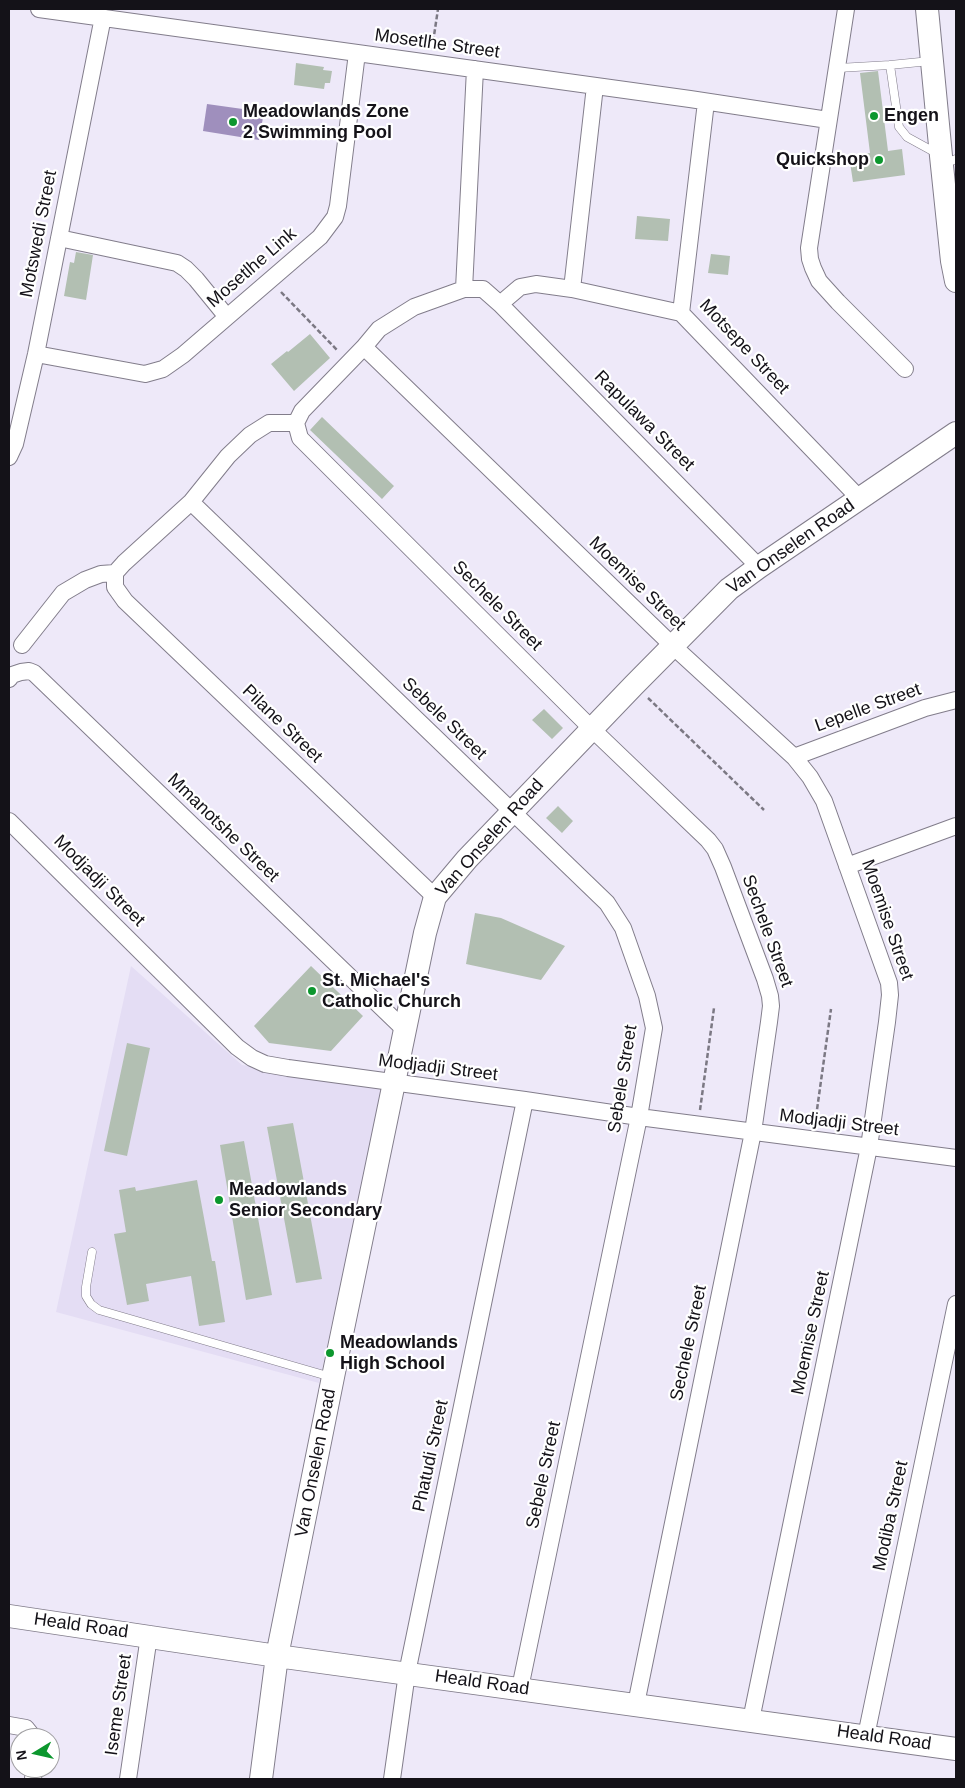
<!DOCTYPE html>
<html>
<head>
<meta charset="utf-8">
<style>
  body { margin:0 }
  #map { position:relative; width:965px; height:1788px; overflow:hidden; background:#eee9f9; font-family:Helvetica,sans-serif }
  canvas { display:block }
  .frame { position:absolute; inset:0; border:10px solid #141218; pointer-events:none }
  .north { position:absolute; left:10px; top:1728px; width:50px; height:50px; box-sizing:border-box; background:#fff; border:1px solid #a1a0a3; border-radius:50%; rotate:261deg; font-size:14px; font-weight:700; line-height:20px; text-align:center; color:#141218 }
  .north::after { content:''; display:block; margin:auto; width:18px; height:22px; background:#0c972e; clip-path:polygon(50% 0,100% 100%,50% 72%,0 100%) }
</style>
</head>
<body>
<div id="map">
<canvas width="965" height="1788"></canvas>
<div class="frame"></div>
<div class="north">N</div>
</div>
<script>
const ctx = document.querySelector('canvas').getContext('2d');
ctx.lineJoin = 'round';
function fillPath(path, color) { ctx.fillStyle = color; ctx.fill(path, 'evenodd'); }
const toPath = rows => new Path2D(rows.map(r => 'M' + r).join(''));
function trace(path, color, width, dash) { ctx.strokeStyle = color; ctx.lineWidth = width; ctx.lineCap = dash ? 'butt' : 'round'; ctx.setLineDash(dash || []); ctx.stroke(path); }
function write(font, color, halo, rows, align = 'center') {
  ctx.font = font + ' Helvetica,sans-serif'; ctx.lineWidth = 4.5; ctx.setLineDash([]); ctx.textBaseline = 'middle'; ctx.strokeStyle = halo; ctx.fillStyle = color; for (const [text, x, y, turn = 0] of rows) {
    ctx.save(); ctx.translate(x, y); ctx.rotate((+turn || 0) * Math.PI / 180); ctx.textAlign = isNaN(turn) ? turn : align; if (halo) ctx.strokeText(text, 0, 0); ctx.fillText(text, 0, 0); ctx.restore();
  }
}
fillPath(toPath([
  [131,966,242,1065,383,1088,319,1383,56,1312]
]), '#e4ddf4');
fillPath(toPath([
  [207,104,264,112,259,140,203,131]
]), '#9f8fbd');
fillPath(toPath([
  [296,63,324,67,323,70,332,71,330,83,325,83,324,89,294,85],
  [878,71,888,151,902,149,905,175,853,182,849,156,870,153,860,73],
  [637,216,670,219,668,241,635,239],
  [76,252,93,255,86,300,64,296,70,262,74,263],
  [711,254,730,256,728,275,708,273],
  [310,334,330,358,294,391,271,364,287,351,288,352],
  [322,417,394,486,382,499,310,430],
  [544,709,563,728,552,739,532,720],
  [558,806,573,821,562,833,546,818],
  [475,913,501,918,565,946,541,980,466,964],
  [311,966,363,1016,331,1051,269,1043,254,1026],
  [127,1043,150,1048,127,1156,104,1151],
  [293,1123,322,1279,296,1283,267,1127],
  [244,1141,272,1295,246,1300,220,1145],
  [197,1180,212,1261,215,1261,225,1322,199,1326,191,1276,146,1284,149,1301,127,1305,114,1234,126,1232,119,1190,135,1187,136,1191]
]), '#b2bfb2');
const lane = toPath([
  [890,65,899,127,907,137,938,154],
  [838,68,890,65,930,61],
  [944,164,956,159],
  [92,1252,86,1287,86,1296,91,1304,99,1310,331,1377]
]);
const street = toPath([
  [39,9,690,99,828,120],
  [846,9,809,248,810,259,813,268,819,281,838,302,905,369],
  [59,238,177,263,186,269,196,279,227,317],
  [464,289,475,69],
  [572,289,595,86],
  [500,304,520,287,536,284,572,289,681,313],
  [681,313,859,498],
  [681,313,706,102],
  [364,347,673,646,794,757,810,777,824,801,889,983,890,995,887,1022,869,1147,751,1720],
  [36,354,145,374,163,369,183,355,320,237,335,217,338,206,357,53],
  [296,423,300,438,592,729,708,840,715,849,723,867,765,979,770,996,771,1006,769,1022,753,1132,636,1704],
  [296,423,302,411,364,347,379,329,414,307,464,289,483,289,500,304,759,567],
  [9,457,15,444,36,354,103,17],
  [191,502,607,903,623,928,647,996,654,1028,639,1117,520,1688],
  [115,573,115,587,125,601,435,897],
  [115,573,124,563,191,502,228,456,250,435,269,423,296,423],
  [22,645,63,593,85,580,101,574,115,573],
  [9,679,12,675,21,672,29,671,34,673,405,1030],
  [794,757,925,708,956,700],
  [9,821,237,1047,252,1058,265,1064,288,1068,525,1100,639,1117,956,1158],
  [847,866,956,826],
  [9,1725,26,1728,34,1738],
  [866,1736,956,1304],
  [33,1779,34,1768],
  [128,1779,149,1636],
  [392,1779,407,1673,525,1100]
]);
const secondary = toPath([
  [927,9,941,156,952,261,956,281],
  [9,1616,277,1656,956,1749],
  [261,1779,277,1656,333,1377,425,933,435,897,467,859,634,685,729,589,759,567,956,433]
]);
trace(lane, '#827d8b', 9);
trace(street, '#827d8b', 18);
trace(secondary, '#827d8b', 24);
trace(toPath([
  [432,49,438,9],
  [281,292,338,351],
  [648,698,764,810],
  [700,1110,714,1008],
  [815,1124,831,1009]
]), '#7b7883', 2.5, [5, 2.5]);
trace(lane, '#fff', 8);
trace(street, '#fff', 16);
trace(secondary, '#fff', 22);
for (const [x, y, r, color] of [
  [874,116,5,"#0c972e"],
  [233,122,5,"#0c972e"],
  [879,160,5,"#0c972e"],
  [312,991,5,"#0c972e"],
  [219,1200,5,"#0c972e"],
  [330,1353,5,"#0c972e"]
]) { const dot = new Path2D(); dot.arc(x, y, r, 0, 2 * Math.PI); ctx.fillStyle = color; ctx.fill(dot); trace(dot, '#fff', 2); }
write('18px', '#141218', '#fff', [
  ["Mosetlhe Street",437,44,8],
  ["Motswedi Street",39,234,-79],
  ["Mosetlhe Link",252,268,-41],
  ["Motsepe Street",744,347,47],
  ["Rapulawa Street",644,421,45],
  ["Van Onselen Road",791,547,-35],
  ["Moemise Street",637,584,44],
  ["Sechele Street",497,606,45],
  ["Lepelle Street",868,708,-20],
  ["Sebele Street",444,719,44],
  ["Pilane Street",282,724,44],
  ["Mmanotshe Street",223,828,44],
  ["Van Onselen Road",490,838,-48],
  ["Modjadji Street",99,881,45],
  ["Moemise Street",887,920,71],
  ["Sechele Street",767,931,70],
  ["Modjadji Street",438,1068,7],
  ["Sebele Street",623,1079,-81],
  ["Modjadji Street",839,1123,7],
  ["Moemise Street",811,1333,-78],
  ["Sechele Street",689,1343,-78],
  ["Phatudi Street",431,1456,-78],
  ["Van Onselen Road",316,1463,-79],
  ["Sebele Street",544,1475,-78],
  ["Modiba Street",891,1516,-78],
  ["Heald Road",81,1626,8],
  ["Heald Road",482,1683,8],
  ["Iseme Street",119,1705,-82],
  ["Heald Road",884,1738,8]
]);
write('bold 18px', '#141218', '#fff', [
  ["Meadowlands Zone",243,112],
  ["2 Swimming Pool",243,133],
  ["Engen",884,116],
  ["Quickshop",869,160,"right"],
  ["St. Michael's",322,981],
  ["Catholic Church",322,1002],
  ["Meadowlands",229,1190],
  ["Senior Secondary",229,1211],
  ["Meadowlands",340,1343],
  ["High School",340,1364]
], 'left');
</script>
</body>
</html>
